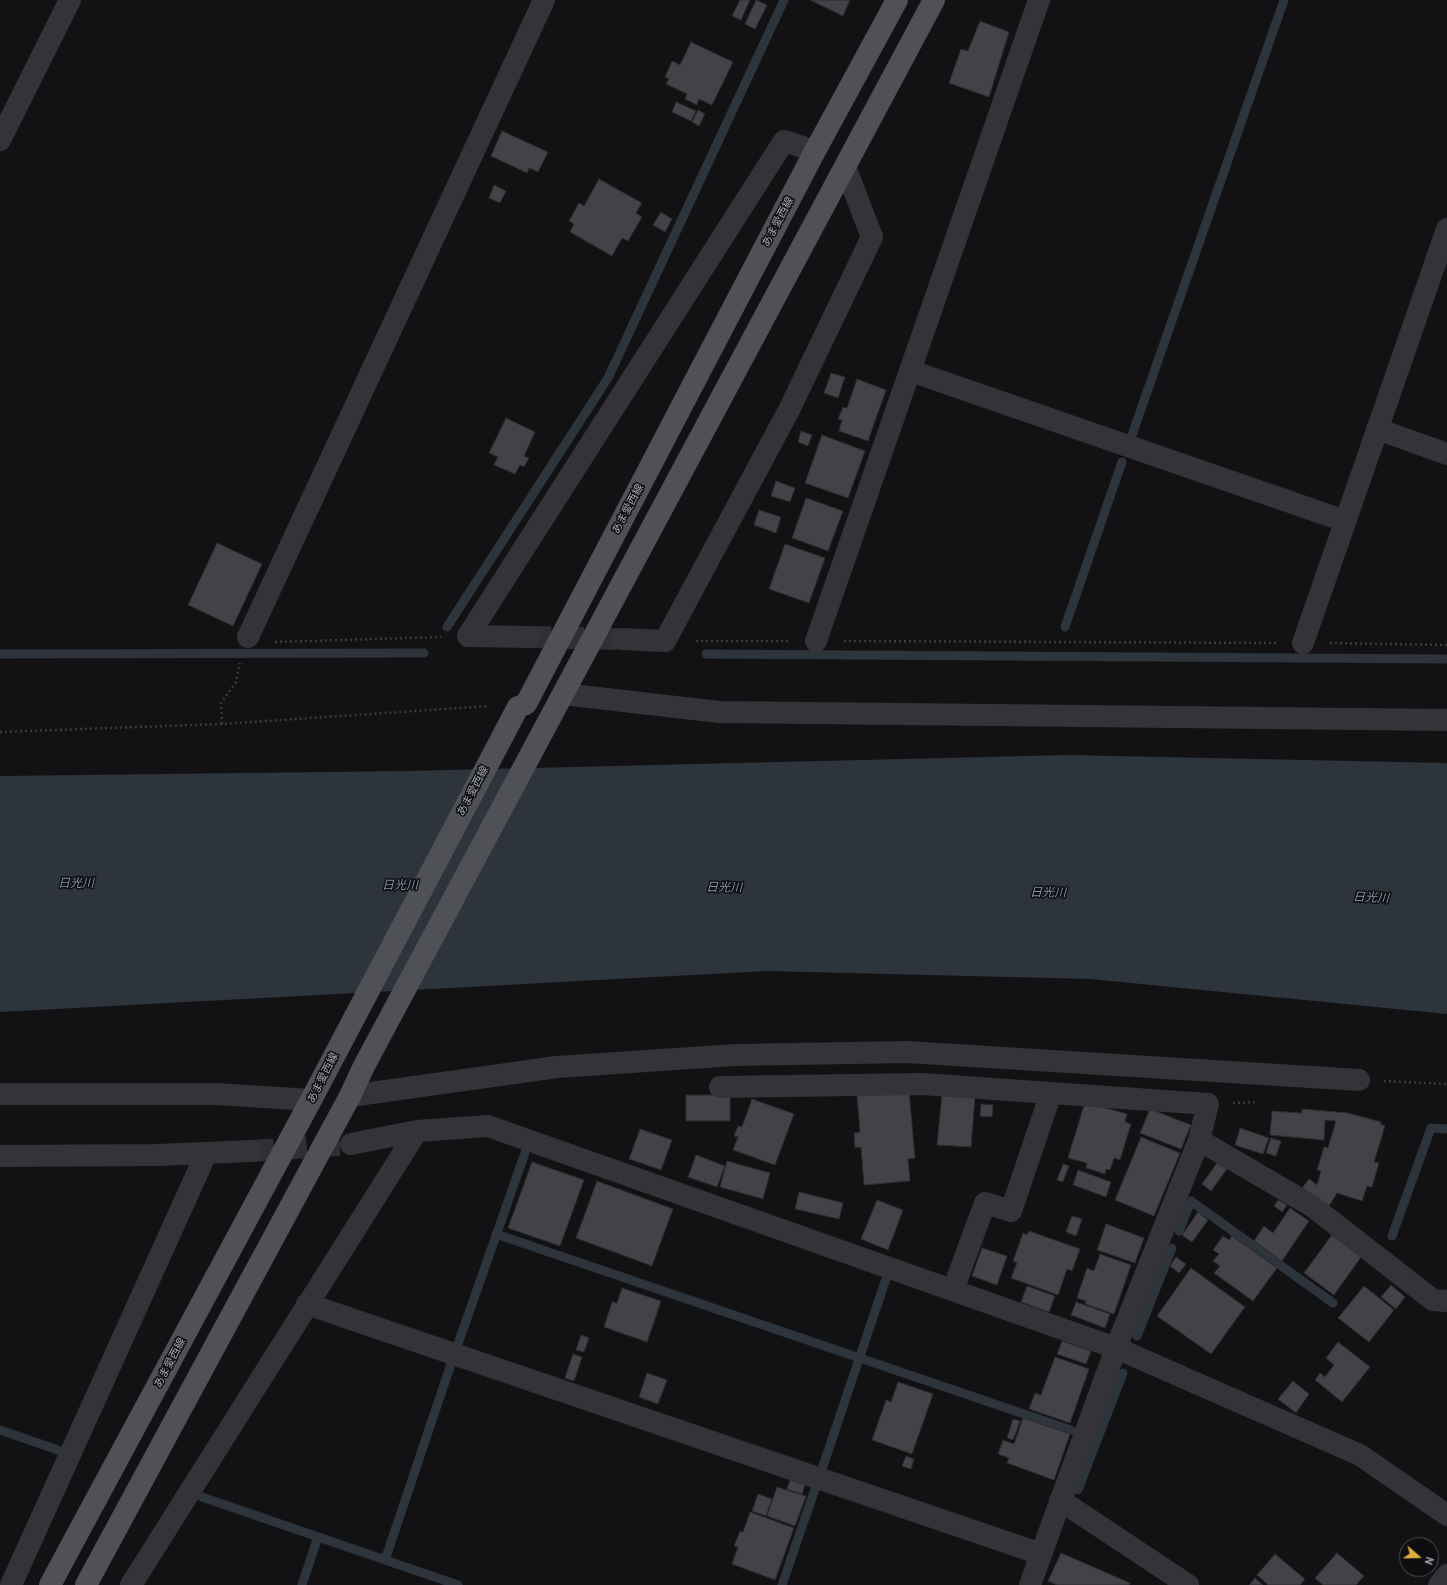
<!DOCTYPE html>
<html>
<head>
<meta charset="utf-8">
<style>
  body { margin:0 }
  #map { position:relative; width:1447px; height:1585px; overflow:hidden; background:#121214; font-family:"PT Sans",sans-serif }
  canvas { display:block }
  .north { position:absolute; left:1399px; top:1537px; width:40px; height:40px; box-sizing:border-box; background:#0e0d0f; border:1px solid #4a4b51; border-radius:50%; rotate:110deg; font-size:11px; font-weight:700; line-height:16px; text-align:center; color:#a5a9b3 }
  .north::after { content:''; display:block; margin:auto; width:14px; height:18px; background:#dfb03f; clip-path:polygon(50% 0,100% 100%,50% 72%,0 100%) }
</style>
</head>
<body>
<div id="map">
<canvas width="1447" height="1585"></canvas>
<div class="north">N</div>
</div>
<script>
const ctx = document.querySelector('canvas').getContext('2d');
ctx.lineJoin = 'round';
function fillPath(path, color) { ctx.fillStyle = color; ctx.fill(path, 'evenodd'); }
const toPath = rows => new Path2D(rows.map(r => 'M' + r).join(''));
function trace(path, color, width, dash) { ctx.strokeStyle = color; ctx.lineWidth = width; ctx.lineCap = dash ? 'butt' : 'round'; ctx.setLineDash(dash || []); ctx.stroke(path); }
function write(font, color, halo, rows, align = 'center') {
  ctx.font = font + ' "PT Sans","Noto Sans JP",sans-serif'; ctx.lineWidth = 3; ctx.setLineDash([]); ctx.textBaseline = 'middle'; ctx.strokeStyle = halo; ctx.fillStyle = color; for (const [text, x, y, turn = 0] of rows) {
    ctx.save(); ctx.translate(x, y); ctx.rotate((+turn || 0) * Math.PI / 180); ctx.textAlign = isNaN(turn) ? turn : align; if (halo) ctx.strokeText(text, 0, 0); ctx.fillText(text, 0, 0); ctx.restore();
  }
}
fillPath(toPath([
  [1068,755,1447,763,1447,1014,1090,979,767,971,0,1012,0,776,407,771]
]), '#2d343b');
trace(toPath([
  [1132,435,1284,0],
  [447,627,608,378,784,0],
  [1065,627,1122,462],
  [0,654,424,653],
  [706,654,1447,659],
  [1179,1231,1191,1201,1333,1303],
  [496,1234,1071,1430],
  [1392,1236,1431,1128,1447,1129],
  [1137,1336,1172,1248],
  [458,1344,525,1153],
  [0,1430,58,1450],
  [823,1466,887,1276],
  [1078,1490,1123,1373],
  [202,1497,458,1585],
  [385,1560,451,1364],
  [302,1585,318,1537],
  [782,1585,815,1489]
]), '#2d343b', 9);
const building = toPath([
  [740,0,750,0,741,20,732,16,740,0],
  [756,0,767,5,755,29,745,24,756,0],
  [810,0,850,0,843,16,810,0],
  [980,21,1009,32,989,97,949,83,961,49,968,51,980,21],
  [691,42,733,62,712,105,699,99,697,105,685,99,687,94,666,84,669,79,665,77,672,61,680,65,691,42],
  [676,102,696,111,691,121,672,112,676,102],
  [698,110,705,114,699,126,692,122,698,110],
  [502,131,548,152,538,172,529,168,527,173,491,156,502,131],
  [599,179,642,203,636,213,642,217,628,241,622,238,612,256,570,232,574,224,569,221,579,203,584,206,599,179],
  [494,185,506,191,500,203,489,198,494,185],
  [661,212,672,219,665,232,653,225,661,212],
  [831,373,845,377,838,398,824,393,831,373],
  [857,379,886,390,868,441,839,431,842,420,838,419,843,407,847,408,857,379],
  [506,418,535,432,524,456,529,458,524,467,520,465,515,474,494,465,498,457,489,453,506,418],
  [801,431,812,435,808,446,798,442,801,431],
  [822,435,865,451,848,498,805,483,822,435],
  [776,481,795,488,790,502,771,496,776,481],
  [806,498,843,511,828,551,792,538,806,498],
  [759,510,781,517,776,533,754,525,759,510],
  [217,543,262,564,233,626,188,605,217,543],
  [785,544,825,558,809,603,769,589,785,544],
  [909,1091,915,1158,908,1159,910,1181,864,1185,861,1147,855,1148,854,1133,860,1132,857,1095,909,1091],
  [942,1094,975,1097,971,1147,937,1145,942,1094],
  [686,1095,730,1095,730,1121,686,1121,686,1095],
  [752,1099,794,1114,775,1165,733,1150,738,1137,734,1136,738,1126,742,1127,752,1099],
  [1085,1102,1127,1114,1125,1122,1131,1124,1120,1160,1114,1158,1110,1170,1106,1169,1105,1174,1086,1168,1087,1163,1068,1158,1085,1102],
  [981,1104,993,1105,992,1117,980,1116,981,1104],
  [1150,1109,1191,1125,1181,1149,1140,1133,1150,1109],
  [1302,1109,1348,1113,1381,1122,1380,1124,1385,1126,1374,1162,1379,1163,1372,1187,1367,1186,1362,1201,1337,1193,1329,1206,1302,1188,1309,1179,1317,1185,1321,1171,1317,1170,1324,1147,1328,1148,1336,1121,1325,1120,1324,1140,1270,1135,1272,1111,1302,1113,1302,1109],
  [1240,1128,1269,1138,1263,1154,1235,1145,1240,1128],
  [640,1129,672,1140,661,1170,629,1159,640,1129],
  [1141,1137,1180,1153,1154,1216,1115,1200,1141,1137],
  [1271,1138,1281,1141,1276,1156,1266,1153,1271,1138],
  [696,1155,725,1166,717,1187,688,1177,696,1155],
  [727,1161,770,1173,763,1199,720,1187,727,1161],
  [532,1162,584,1180,560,1246,508,1228,532,1162],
  [1217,1163,1227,1169,1211,1191,1202,1184,1217,1163],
  [1063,1164,1069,1166,1063,1182,1057,1180,1063,1164],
  [1078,1170,1111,1182,1106,1197,1073,1185,1078,1170],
  [597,1181,673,1209,652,1266,576,1238,597,1181],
  [799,1192,843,1203,839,1219,795,1209,799,1192],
  [877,1200,903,1210,888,1250,861,1239,877,1200],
  [1278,1200,1287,1205,1282,1212,1274,1206,1278,1200],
  [1290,1208,1309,1221,1282,1261,1254,1241,1264,1226,1273,1233,1290,1208],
  [1198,1212,1208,1220,1192,1242,1182,1235,1198,1212],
  [1072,1216,1082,1219,1076,1236,1066,1232,1072,1216],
  [1106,1224,1144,1238,1135,1263,1097,1250,1106,1224],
  [1029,1231,1080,1249,1072,1271,1067,1269,1058,1295,1011,1278,1017,1263,1013,1261,1023,1233,1027,1235,1029,1231],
  [1332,1235,1361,1257,1334,1295,1304,1273,1332,1235],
  [1223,1236,1229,1240,1232,1236,1277,1268,1253,1301,1214,1273,1220,1266,1213,1261,1219,1254,1213,1250,1223,1236],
  [982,1248,1007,1256,997,1285,972,1276,982,1248],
  [1100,1254,1131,1265,1114,1314,1085,1304,1086,1301,1077,1298,1087,1268,1094,1271,1100,1254],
  [1176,1257,1186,1264,1179,1273,1170,1266,1176,1257],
  [1191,1268,1245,1307,1211,1354,1157,1316,1191,1268],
  [1391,1285,1405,1297,1396,1309,1381,1297,1391,1285],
  [1027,1286,1055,1296,1049,1312,1021,1302,1027,1286],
  [1364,1286,1394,1310,1369,1342,1338,1318,1364,1286],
  [622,1288,661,1301,647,1342,604,1327,612,1302,617,1303,622,1288],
  [1076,1302,1110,1314,1105,1328,1071,1315,1076,1302],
  [581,1335,589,1338,584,1352,576,1350,581,1335],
  [1062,1341,1091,1351,1086,1364,1057,1354,1062,1341],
  [1338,1342,1370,1367,1342,1402,1315,1380,1320,1373,1325,1377,1334,1365,1326,1358,1338,1342],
  [573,1354,582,1357,574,1381,565,1378,573,1354],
  [1055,1357,1089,1369,1070,1423,1029,1409,1035,1393,1041,1395,1055,1357],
  [647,1373,667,1380,658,1404,639,1397,647,1373],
  [1293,1381,1309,1394,1296,1413,1278,1399,1293,1381],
  [898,1382,933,1394,912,1454,872,1440,886,1400,891,1402,898,1382],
  [1023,1418,1070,1434,1054,1480,1007,1463,1009,1458,998,1454,1003,1440,1014,1444,1023,1418],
  [1013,1419,1020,1421,1013,1440,1007,1438,1013,1419],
  [906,1456,914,1459,911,1469,902,1466,906,1456],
  [790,1480,805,1485,802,1494,787,1489,790,1480],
  [777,1487,806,1496,795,1526,767,1516,777,1487],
  [758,1494,772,1499,766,1516,752,1511,758,1494],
  [750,1512,794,1528,775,1580,732,1564,738,1547,734,1546,740,1531,743,1532,750,1512],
  [1061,1553,1130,1583,1129,1585,1057,1585,1048,1581,1061,1553],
  [1337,1553,1364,1576,1356,1585,1323,1585,1315,1578,1337,1553],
  [1275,1554,1305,1579,1300,1585,1268,1585,1257,1575,1275,1554],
  [1255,1578,1263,1585,1249,1585,1255,1578]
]);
fillPath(building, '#424247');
trace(building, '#2d2d30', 1);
trace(toPath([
  [529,637,621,639],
  [252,1151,351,1144]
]), '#2f3034', 22, [22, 11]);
trace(toPath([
  [696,641,791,641],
  [844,641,1277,643],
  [275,642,441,637],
  [1330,643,1447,645],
  [222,724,221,703,236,682,240,663],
  [0,732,222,724,489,706],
  [1384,1081,1447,1084],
  [1233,1103,1256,1102]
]), '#3a3b3f', 2.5, [2, 3]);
trace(toPath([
  [911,371,1345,521],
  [1377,429,1447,454],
  [248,637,544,0],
  [529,637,468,636,784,141,815,151],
  [621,639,665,641,789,410,872,237,845,167],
  [816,641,1039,0],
  [1303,643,1447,229],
  [563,694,719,712,1447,720],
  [720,1087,922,1084,1208,1104,1199,1140,1116,1348,1030,1585],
  [0,1094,215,1094,311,1100],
  [350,1096,557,1067,736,1055,907,1052,1359,1080],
  [1199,1140,1312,1206,1433,1300,1447,1301],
  [351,1144,417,1131,488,1126,1116,1348,1360,1455,1447,1515],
  [0,1156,157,1155,252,1151],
  [953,1290,985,1203,1011,1211,1051,1093],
  [307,1304,1041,1554],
  [1060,1500,1188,1585],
  [11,1585,206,1154],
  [131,1585,417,1131],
  [1439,1585,1447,1575]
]), '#343438', 22);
trace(toPath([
  [0,140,70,0]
]), '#343438', 22);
trace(toPath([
  [50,1585,311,1100,518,707,526,704,815,151,897,0],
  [86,1585,350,1096,364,1066,934,0]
]), '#505157', 22);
write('11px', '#a5a9b3', '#0e0d0f', [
  ["あま愛西線",778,222,-62],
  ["あま愛西線",628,509,-62],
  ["あま愛西線",473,791,-62],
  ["あま愛西線",323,1078,-63],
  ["あま愛西線",170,1363,-62]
]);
write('italic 12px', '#7f95ab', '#0e0d0f', [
  ["日光川",76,884],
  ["日光川",400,886],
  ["日光川",724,888,1],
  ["日光川",1048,893,1],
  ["日光川",1371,898,3]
]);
</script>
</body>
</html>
